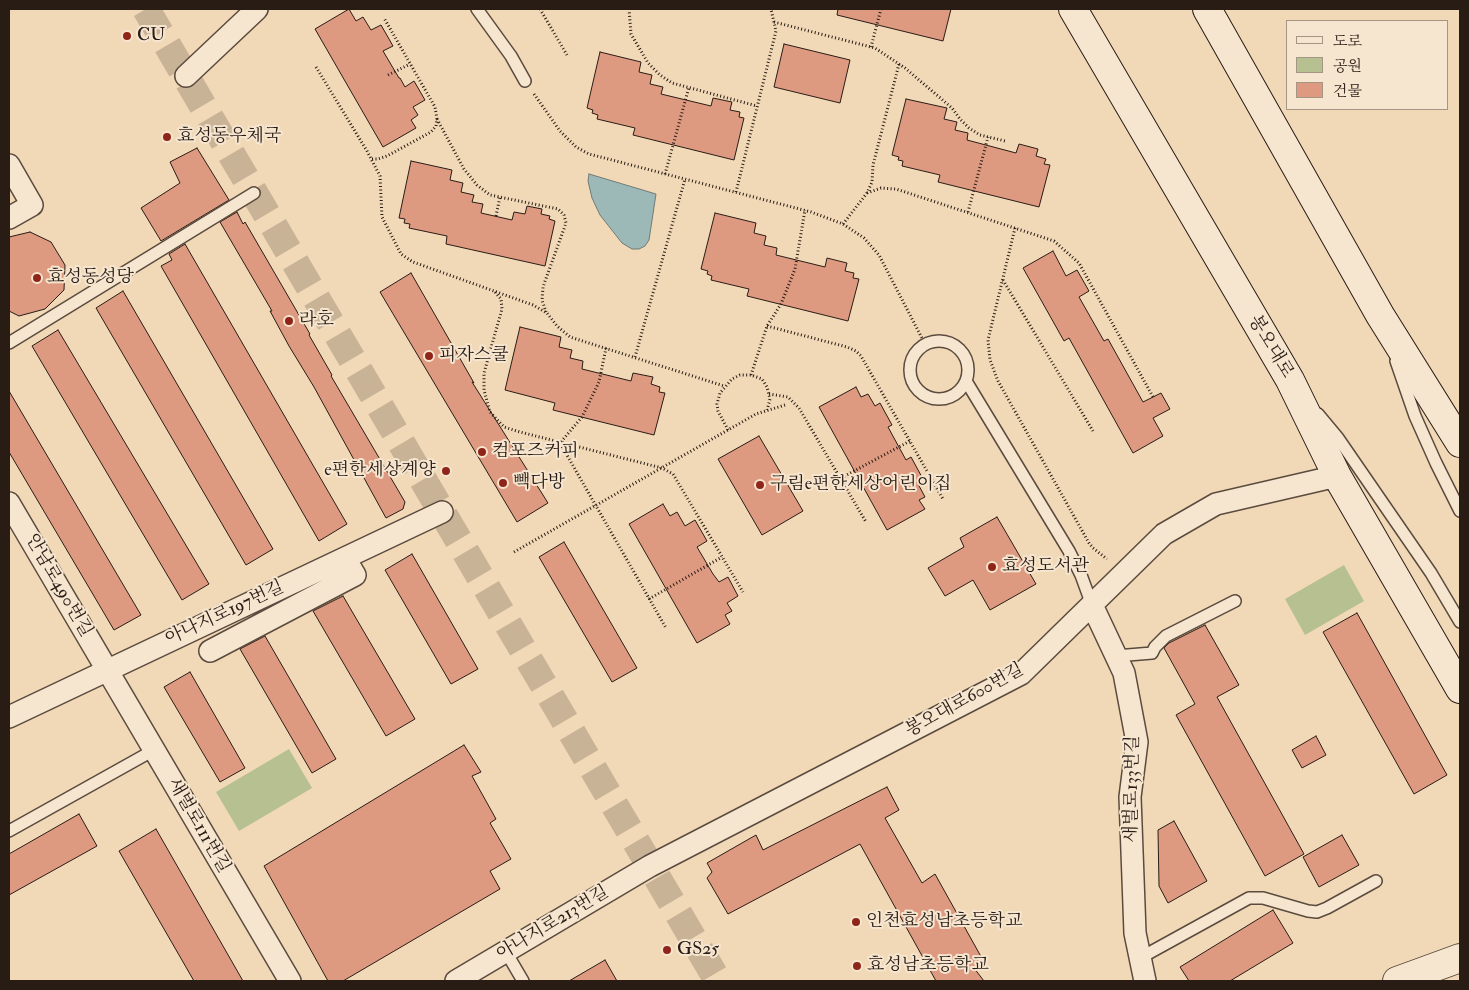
<!DOCTYPE html>
<html>
<head>
<meta charset="utf-8">
<style>
  body { margin:0 }
  #map { position:relative; width:1469px; height:990px; overflow:hidden; background:#f1d9b7; font-family:"IM FELL Double Pica","Noto Serif KR",serif }
  canvas { display:block }
  .frame { position:absolute; inset:0; border:10px solid #291c15; pointer-events:none }
  .legend { position:absolute; left:1286px; top:20px; width:162px; height:90px; box-sizing:border-box; background:#f6e6d0; border:1px solid #a49585; margin:0; padding:6px 9px; list-style:none; font-size:15px; color:#291c15 }
  .legend li { display:flex; align-items:center; gap:10px; height:25px }
  .legend b { width:25px; border:1px solid #a49585 }
</style>
</head>
<body>
<div id="map">
<canvas width="1469" height="990"></canvas>
<div class="frame"></div>
<ul class="legend">
<li><b style="height:6px;background:#f6e6d0"></b>도로</li>
<li><b style="height:14px;background:#b6c091"></b>공원</li>
<li><b style="height:14px;background:#de9981"></b>건물</li>
</ul>
</div>
<script>
const ctx = document.querySelector('canvas').getContext('2d');
ctx.lineJoin = 'round';
function fillPath(path, color) { ctx.fillStyle = color; ctx.fill(path, 'evenodd'); }
const toPath = rows => new Path2D(rows.map(r => 'M' + r).join(''));
function trace(path, color, width, dash) { ctx.strokeStyle = color; ctx.lineWidth = width; ctx.lineCap = dash ? 'butt' : 'round'; ctx.setLineDash(dash || []); ctx.stroke(path); }
function write(font, color, halo, rows, align = 'center') {
  ctx.font = font + ' "IM FELL Double Pica","Noto Serif KR",serif'; ctx.lineWidth = 4; ctx.setLineDash([]); ctx.textBaseline = 'middle'; ctx.strokeStyle = halo; ctx.fillStyle = color; for (const [text, x, y, turn = 0] of rows) {
    ctx.save(); ctx.translate(x, y); ctx.rotate((+turn || 0) * Math.PI / 180); ctx.textAlign = isNaN(turn) ? turn : align; if (halo) ctx.strokeText(text, 0, 0); ctx.fillText(text, 0, 0); ctx.restore();
  }
}
fillPath(toPath([
  [1344,565,1364,601,1305,635,1285,599],
  [289,749,312,788,239,831,216,792]
]), '#b6c091');
const water = toPath([
  [589,174,656,194,649,240,645,246,639,249,632,249,622,243,600,215,592,198,588,181,589,174]
]);
fillPath(water, '#9db9b7');
trace(water, '#6f7a76', 1);
const building = toPath([
  [349,9,356,21,363,17,371,30,381,25,393,46,383,51,399,78,400,78,405,87,414,81,425,100,413,107,418,115,411,120,416,128,383,147,315,29,349,9],
  [838,9,951,9,943,41,837,15,838,9],
  [784,44,850,60,840,103,774,87,784,44],
  [600,52,641,62,639,72,652,75,650,84,663,87,661,94,711,106,713,98,732,102,730,110,740,112,739,117,744,118,734,160,633,135,635,128,597,119,598,115,592,113,593,110,587,108,600,52],
  [906,99,947,108,944,119,957,122,955,130,968,133,967,140,1016,153,1019,144,1038,149,1036,156,1046,159,1044,164,1050,165,1039,207,938,182,940,175,902,166,903,161,898,160,899,157,892,155,906,99],
  [197,148,229,200,161,241,141,208,180,183,170,162,197,148],
  [411,161,452,170,450,180,463,183,461,192,474,195,472,202,483,204,481,213,512,220,514,212,525,214,527,206,542,209,541,214,550,216,549,219,555,221,545,266,446,244,447,236,409,228,410,224,404,223,405,219,399,218,411,161],
  [237,212,243,224,245,222,310,334,309,335,332,375,331,376,405,502,403,509,386,518,314,387,289,346,270,311,272,311,220,222,237,212],
  [715,213,756,223,754,233,766,236,764,245,777,248,776,255,825,267,827,258,847,263,845,271,854,273,853,278,859,279,848,321,747,296,749,289,711,280,712,276,707,274,708,271,701,269,715,213],
  [30,232,51,242,65,265,64,290,45,309,19,316,9,311,9,237,30,232],
  [185,244,347,524,319,541,161,266,172,260,169,254,185,244],
  [1053,251,1066,276,1077,270,1089,291,1079,297,1104,341,1108,339,1143,402,1161,393,1170,409,1153,418,1163,436,1133,453,1069,338,1064,341,1023,268,1053,251],
  [411,273,474,383,472,382,548,503,517,522,380,292,411,273],
  [123,291,273,549,246,565,96,308,123,291],
  [520,327,561,337,559,347,572,350,570,358,583,361,582,369,631,381,633,373,653,377,651,384,660,387,659,392,665,393,654,435,553,410,555,403,505,390,520,327],
  [58,330,209,584,182,600,32,346,58,330],
  [856,387,861,397,868,394,875,406,880,403,892,425,888,427,906,460,911,457,923,479,917,482,925,497,919,500,925,509,887,530,819,407,856,387],
  [9,391,141,615,114,630,9,452,9,391],
  [759,436,803,511,762,535,718,459,759,436],
  [663,504,670,516,677,512,685,526,695,520,707,541,697,547,713,574,719,582,728,577,738,596,727,603,732,611,725,615,730,624,697,643,629,524,663,504],
  [997,517,1036,584,990,610,973,580,945,596,928,568,964,547,960,538,997,517],
  [564,542,637,668,612,682,539,557,564,542],
  [412,554,478,669,451,684,385,570,412,554],
  [343,596,415,719,386,736,313,611,343,596],
  [1357,613,1447,775,1414,794,1323,632,1357,613],
  [1205,625,1239,685,1217,697,1304,854,1265,876,1176,715,1195,704,1164,648,1169,643,1205,625],
  [265,636,336,759,312,773,240,649,265,636],
  [190,672,245,768,220,782,164,687,190,672],
  [1316,736,1326,755,1302,768,1292,750,1316,736],
  [464,745,481,772,472,776,496,819,490,823,511,859,490,871,500,889,343,981,328,981,264,866,464,745],
  [887,787,899,810,885,818,922,883,935,874,984,962,974,968,984,981,936,981,860,844,728,914,707,878,712,872,707,863,756,835,763,850,887,787],
  [79,814,97,846,9,895,9,854,79,814],
  [1174,821,1207,881,1168,903,1159,886,1158,830,1174,821],
  [156,829,243,981,194,981,119,851,156,829],
  [1342,835,1359,865,1319,887,1303,857,1342,835],
  [1273,910,1293,943,1230,981,1189,981,1180,967,1273,910],
  [605,960,617,981,569,981,605,960]
]);
fillPath(building, '#de9981');
trace(building, '#291c15', 1);
trace(toPath([
  [146,9,718,981]
]), '#c9b397', 28, [28, 14]);
const service = toPath([
  [477,9,511,56,525,81],
  '910 370a29 29 0 1 1 58 0a29 29 0 1 1-58 0Z',
  [9,343,254,193],
  [1396,361,1415,416,1436,463,1460,511],
  [966,381,1069,551,1081,575,1092,605],
  [1318,414,1338,438,1431,573,1460,622],
  [1116,656,1152,653,1155,647,1166,636,1235,601],
  [9,831,154,750],
  [506,952,523,981],
  [1140,958,1249,898,1263,898,1308,911,1317,912,1327,908,1376,881]
]);
const minor = toPath([
  [186,76,257,9],
  [9,165,32,205,9,218],
  [9,503,290,981],
  [1092,605,1124,673,1137,742,1130,797,1135,933,1145,981],
  [210,651,355,575,345,558],
  [9,717,442,512],
  [456,981,650,866,1021,674,1164,534,1216,504,1337,476]
]);
const tertiary = toPath([
  [1397,981,1460,958]
]);
const secondary = toPath([
  [1073,9,1290,380,1337,476,1460,689],
  [1207,9,1380,315,1460,443]
]);
trace(service, '#5b4b3e', 14);
trace(minor, '#5b4b3e', 24);
trace(tertiary, '#5b4b3e', 30);
trace(secondary, '#291c15', 30);
trace(toPath([
  [540,9,567,55],
  [629,9,631,34,648,63,660,75,672,83,757,106],
  [774,22,875,48,905,68,952,108,960,119,969,128,980,135,1005,141],
  [871,47,881,9],
  [316,67,367,151,380,176,382,217,401,254,413,262,533,305,547,313,557,326,570,337,724,386],
  [388,75,410,64],
  [534,94,560,131,576,147,589,154,811,212,843,224,864,238,879,255,925,344],
  [437,119,464,169,477,185,490,195,558,209,564,215,566,223,543,287,542,300,546,312],
  [372,159,378,159,387,156,431,132,436,126,437,119,435,107,384,18],
  [665,174,689,87],
  [736,192,776,31,771,9],
  [867,193,881,188,896,189,1054,241,1079,263,1153,397],
  [968,212,988,137],
  [496,216,500,197],
  [843,224,867,193,872,182,873,165,899,64],
  [1015,228,988,340,990,360,998,381,1089,543,1093,548,1107,559],
  [1003,280,1093,431],
  [495,292,501,299,502,309,484,373,484,390,490,412,504,427,520,432,662,468,673,474,743,592],
  [767,326,847,347,856,351,861,356,943,499],
  [606,348,599,382,582,417,560,443,666,628],
  [635,357,685,179],
  [751,375,767,326,781,304,795,269,805,210],
  [769,394,788,397,799,408,866,522],
  [728,430,718,411,717,404,720,393,732,379,740,375,751,375,762,379,767,387,770,399,767,410],
  [841,478,910,441],
  [514,552,756,414,785,405],
  [649,599,722,557]
]), '#291c15', 3, [1, 2.5]);
trace(service, '#f6e6d0', 11);
trace(minor, '#f6e6d0', 21);
trace(tertiary, '#f6e6d0', 28);
trace(secondary, '#f6e6d0', 28);
for (const [x, y, r, color] of [
  [127,36,5,"#8f2418"],
  [167,137,5,"#8f2418"],
  [37,278,5,"#8f2418"],
  [289,321,5,"#8f2418"],
  [429,356,5,"#8f2418"],
  [482,452,5,"#8f2418"],
  [446,471,5,"#8f2418"],
  [503,483,5,"#8f2418"],
  [760,485,5,"#8f2418"],
  [992,567,5,"#8f2418"],
  [856,922,5,"#8f2418"],
  [667,950,5,"#8f2418"],
  [857,966,5,"#8f2418"]
]) { const dot = new Path2D(); dot.arc(x, y, r, 0, 2 * Math.PI); ctx.fillStyle = color; ctx.fill(dot); trace(dot, '#f6e6d0', 2); }
write('18px', '#291c15', '#f6e6d0', [
  ["CU",137,36],
  ["효성동우체국",177,137],
  ["효성동성당",47,278],
  ["라호",299,321],
  ["피자스쿨",439,356],
  ["컴포즈커피",492,452],
  ["e편한세상계양",436,471,"right"],
  ["빽다방",513,483],
  ["구림e편한세상어린이집",770,485],
  ["효성도서관",1002,567],
  ["인천효성남초등학교",866,922],
  ["GS25",677,950],
  ["효성남초등학교",867,966]
], 'left');
write('18px', '#291c15', '#f6e6d0', [
  ["봉오대로",1270,347,59],
  ["안남로490번길",58,586,60],
  ["아나지로197번길",225,614,-25],
  ["봉오대로600번길",965,701,-29],
  ["새벌로133번길",1133,789,-89],
  ["새벌로111번길",198,826,60],
  ["아나지로213번길",553,924,-31]
]);
</script>
</body>
</html>
